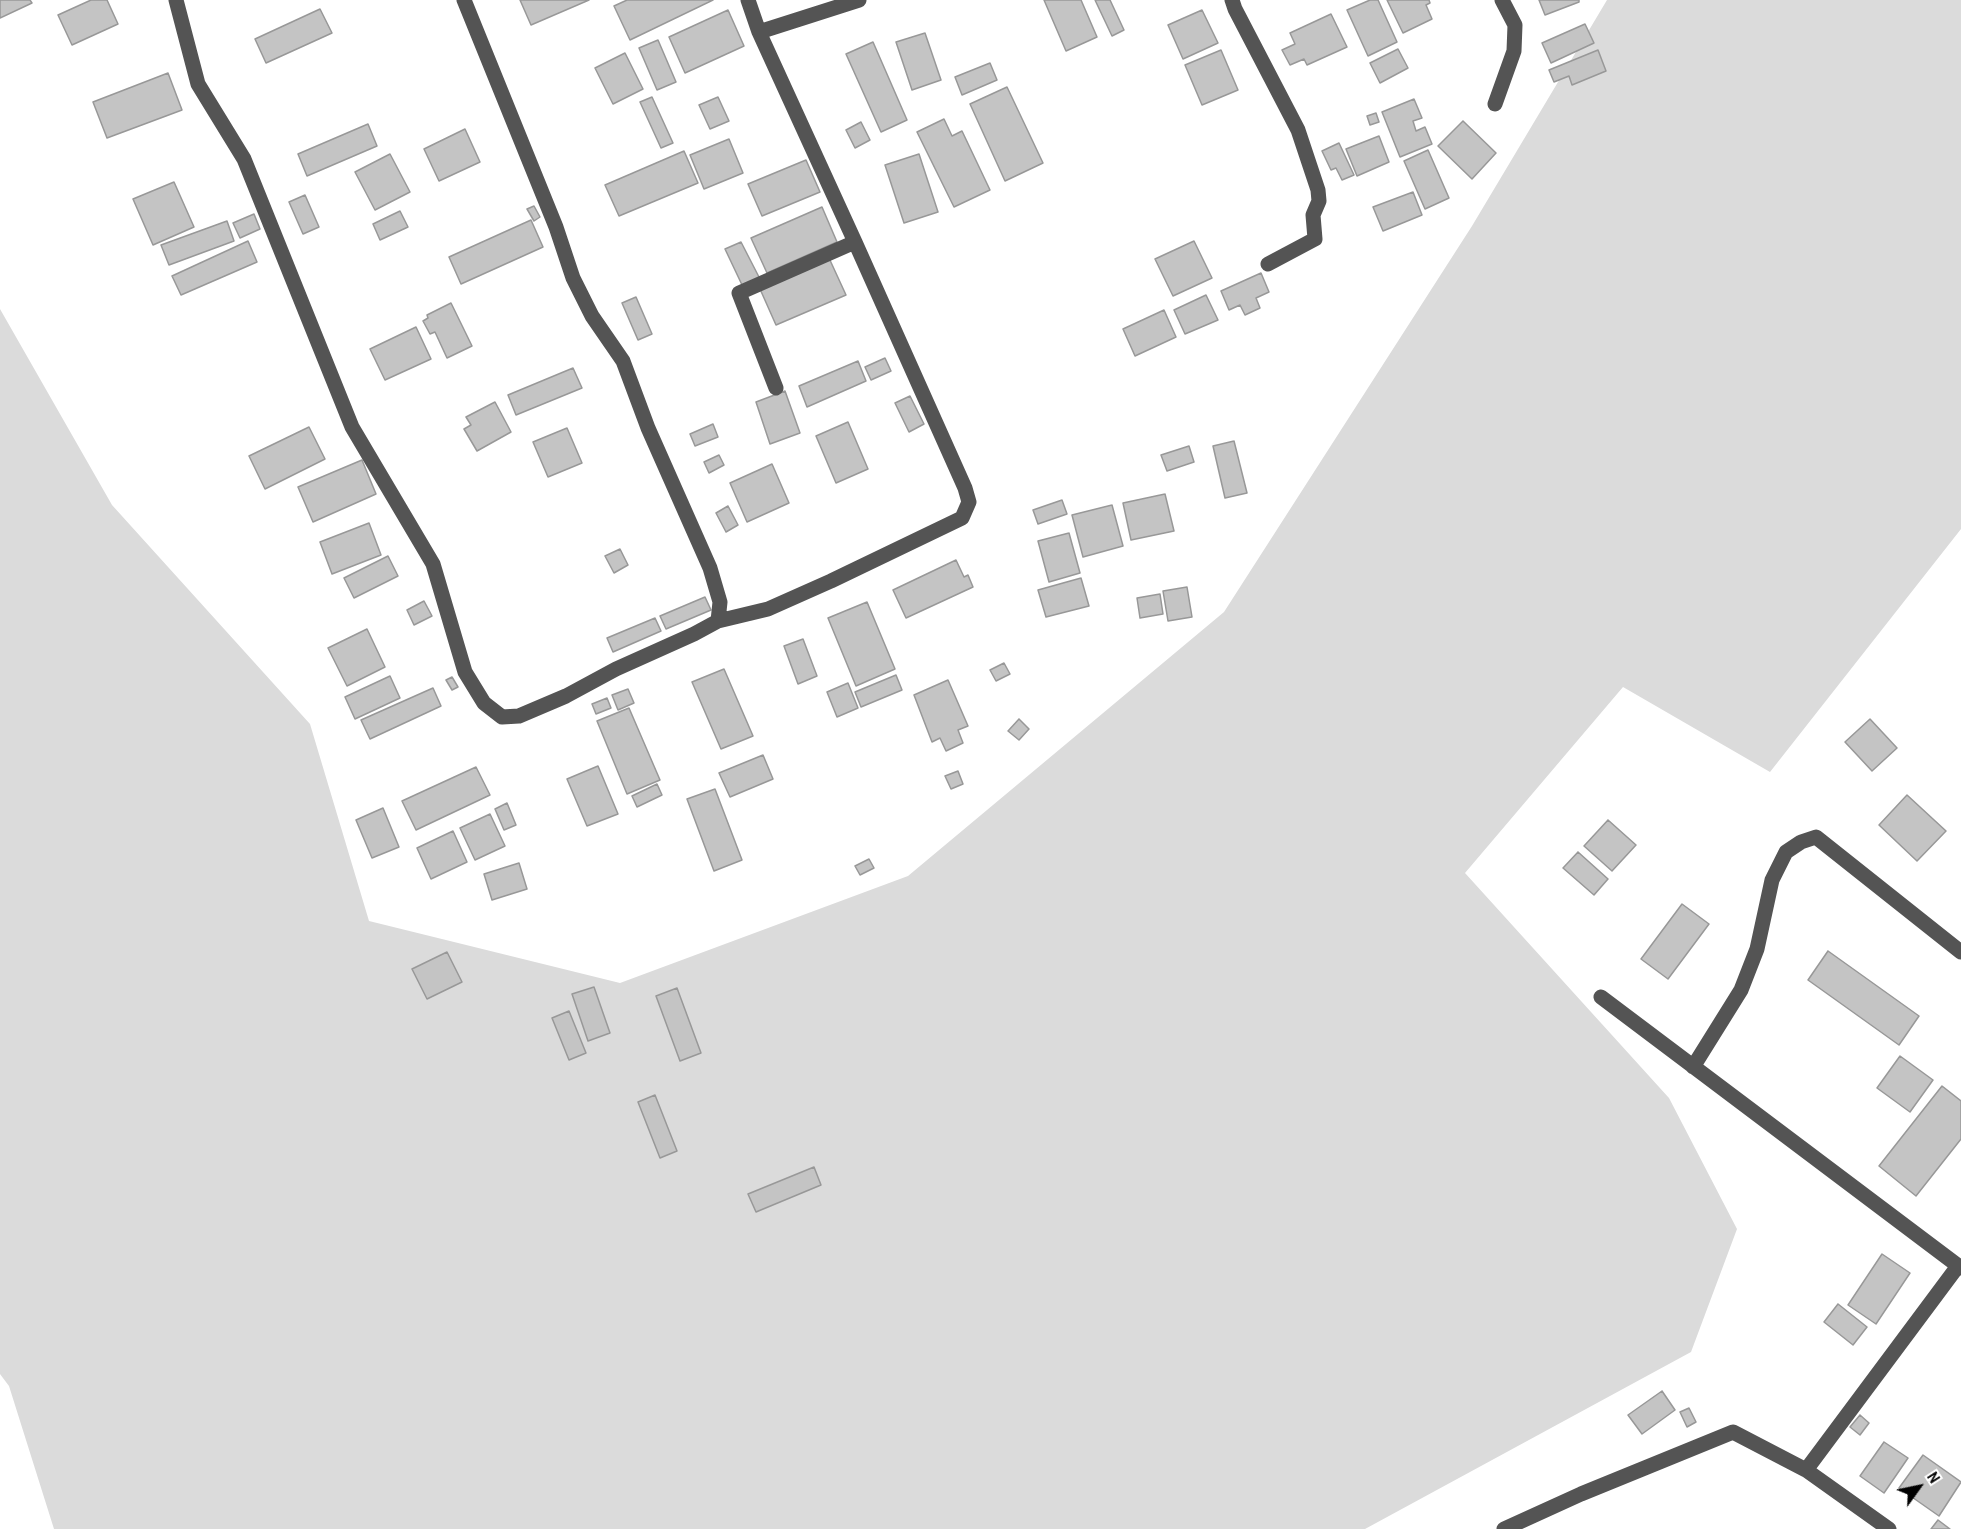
<!DOCTYPE html>
<html>
<head>
<meta charset="utf-8">
<style>
  body { margin:0 }
  #map { position:relative; width:1961px; height:1529px; overflow:hidden; background:#fff; font-family:"Archivo Narrow",sans-serif }
  canvas { display:block }
  .north { position:absolute; left:1889px; top:1457px; width:60px; height:60px; -webkit-text-stroke:4px #fff; paint-order:stroke; rotate:57deg; font-size:16px; font-weight:700; line-height:24px; text-align:center; color:#000 }
  .north::after { content:''; display:block; margin:auto; width:21px; height:27px; background:#000; clip-path:polygon(50% 0,100% 100%,50% 72%,0 100%) }
</style>
</head>
<body>
<div id="map">
<canvas width="1961" height="1529"></canvas>
<div class="north">N</div>
</div>
<script>
const ctx = document.querySelector('canvas').getContext('2d');
ctx.lineJoin = 'round';
function fillPath(path, color) { ctx.fillStyle = color; ctx.fill(path, 'evenodd'); }
const toPath = rows => new Path2D(rows.map(r => 'M' + r).join(''));
function trace(path, color, width, dash) { ctx.strokeStyle = color; ctx.lineWidth = width; ctx.lineCap = dash ? 'butt' : 'round'; ctx.setLineDash(dash || []); ctx.stroke(path); }
fillPath(toPath([
  [1607,0,1961,0,1961,529,1770,772,1623,687,1465,873,1669,1098,1737,1229,1691,1352,1365,1529,54,1529,9,1386,0,1374,0,309,112,505,310,724,369,921,620,983,908,876,1224,612,1472,226]
]), '#dbdbdb');
const building = toPath([
  [0,0,30,0,32,3,0,18,0,0],
  [91,0,107,0,118,24,72,45,58,15,91,0],
  [520,0,589,0,531,25,520,0],
  [627,0,713,0,630,40,614,6,627,0],
  [1044,0,1081,0,1097,37,1066,51,1044,0],
  [1095,0,1110,0,1124,30,1112,36,1095,0],
  [1370,0,1378,0,1397,42,1368,56,1347,10,1370,0],
  [1387,0,1429,0,1430,3,1426,5,1432,19,1403,33,1387,0],
  [1539,0,1579,0,1579,2,1545,15,1539,0],
  [320,9,332,33,266,63,255,39,320,9],
  [728,10,744,46,685,73,669,37,728,10],
  [1202,10,1218,43,1183,59,1168,25,1202,10],
  [1331,14,1347,47,1307,65,1304,59,1290,65,1282,50,1295,44,1290,33,1331,14],
  [1585,24,1594,43,1551,63,1542,43,1585,24],
  [925,33,941,80,912,90,896,42,925,33],
  [658,40,676,82,657,90,639,48,658,40],
  [873,42,907,120,881,132,846,54,873,42],
  [1398,49,1408,68,1380,83,1370,63,1398,49],
  [1221,50,1238,90,1202,105,1185,65,1221,50],
  [1598,50,1606,71,1572,85,1569,76,1554,82,1549,70,1598,50],
  [625,53,643,89,613,104,595,68,625,53],
  [990,63,997,80,962,95,955,77,990,63],
  [168,73,182,110,107,138,93,102,168,73],
  [1007,87,1043,163,1005,181,970,104,1007,87],
  [652,97,673,143,661,148,640,102,652,97],
  [718,97,729,121,710,129,699,105,718,97],
  [1414,99,1422,118,1413,121,1416,131,1425,127,1432,144,1400,157,1382,112,1414,99],
  [1376,113,1379,122,1370,125,1367,116,1376,113],
  [944,119,952,136,962,131,990,190,954,207,917,132,944,119],
  [1463,121,1496,153,1472,179,1438,146,1463,121],
  [861,122,870,140,855,148,846,130,861,122],
  [368,124,377,146,307,176,298,154,368,124],
  [465,129,480,162,439,181,424,149,465,129],
  [1379,136,1389,162,1357,176,1346,149,1379,136],
  [729,139,743,173,704,189,690,155,729,139],
  [1339,143,1354,175,1342,180,1336,168,1331,170,1322,151,1339,143],
  [1428,150,1449,198,1425,209,1404,161,1428,150],
  [684,151,698,183,619,216,605,185,684,151],
  [390,154,410,192,375,210,355,172,390,154],
  [919,154,938,212,904,223,885,165,919,154],
  [806,160,820,192,762,216,748,184,806,160],
  [174,182,194,227,153,245,133,199,174,182],
  [1413,192,1422,215,1383,231,1373,207,1413,192],
  [305,195,319,227,303,234,289,202,305,195],
  [534,206,540,217,534,221,527,209,534,206],
  [822,207,837,242,767,273,751,238,822,207],
  [400,211,408,227,380,240,373,224,400,211],
  [254,214,260,229,240,238,233,223,254,214],
  [531,220,543,247,461,284,449,257,531,220],
  [227,221,234,241,169,265,161,245,227,221],
  [248,241,257,262,181,295,172,276,248,241],
  [1194,241,1212,278,1173,296,1155,259,1194,241],
  [741,242,760,279,743,287,725,249,741,242],
  [829,258,846,295,776,325,760,289,829,258],
  [1261,273,1269,292,1256,298,1260,308,1245,315,1240,305,1229,310,1221,291,1261,273],
  [1206,295,1218,320,1185,334,1174,310,1206,295],
  [636,297,652,334,638,340,622,303,636,297],
  [451,303,472,346,447,358,435,332,430,334,423,321,428,318,427,315,451,303],
  [1164,310,1176,337,1135,356,1123,329,1164,310],
  [416,327,431,359,385,380,370,349,416,327],
  [885,358,891,371,871,380,865,367,885,358],
  [858,361,866,381,807,407,799,386,858,361],
  [573,368,582,388,516,415,508,395,573,368],
  [785,391,800,433,770,444,756,402,785,391],
  [910,396,924,424,909,432,895,403,910,396],
  [495,402,511,432,477,451,464,429,471,425,466,417,495,402],
  [848,422,868,469,836,483,816,436,848,422],
  [713,424,718,437,695,446,690,434,713,424],
  [309,427,325,459,265,489,249,456,309,427],
  [567,428,582,463,548,477,533,442,567,428],
  [1234,441,1247,493,1225,498,1213,446,1234,441],
  [1189,446,1194,462,1167,471,1161,455,1189,446],
  [719,455,724,465,709,473,704,462,719,455],
  [362,460,376,494,313,522,298,487,362,460],
  [772,464,789,503,747,522,730,483,772,464],
  [1165,494,1174,531,1131,540,1123,503,1165,494],
  [1062,500,1067,514,1038,524,1033,510,1062,500],
  [1112,505,1123,546,1083,557,1072,515,1112,505],
  [728,506,738,525,726,532,716,513,728,506],
  [369,523,381,555,332,574,320,542,369,523],
  [1069,533,1080,573,1049,582,1038,541,1069,533],
  [620,549,628,565,614,573,605,556,620,549],
  [388,556,398,576,354,598,344,578,388,556],
  [956,560,964,577,968,575,973,587,906,618,893,590,956,560],
  [1081,578,1089,606,1046,617,1038,590,1081,578],
  [1187,587,1192,617,1168,621,1163,591,1187,587],
  [1160,594,1163,614,1140,618,1137,598,1160,594],
  [705,597,711,610,666,629,660,616,705,597],
  [424,601,432,616,414,625,407,610,424,601],
  [867,602,895,669,856,686,828,618,867,602],
  [655,618,661,631,613,652,607,638,655,618],
  [367,629,385,667,347,686,328,648,367,629],
  [803,639,817,676,798,684,784,646,803,639],
  [1004,663,1010,674,996,681,990,670,1004,663],
  [724,669,753,736,721,749,692,682,724,669],
  [896,675,902,690,861,707,855,692,896,675],
  [390,676,400,698,355,719,345,697,390,676],
  [452,677,458,687,452,690,446,680,452,677],
  [948,680,968,726,958,730,963,743,946,751,940,738,932,742,914,695,948,680],
  [848,683,858,708,837,717,827,692,848,683],
  [433,688,441,706,370,739,361,720,433,688],
  [628,689,634,703,618,710,612,695,628,689],
  [607,698,611,708,596,714,592,704,607,698],
  [629,708,660,780,627,794,597,721,629,708],
  [1019,719,1029,729,1019,740,1008,731,1019,719],
  [1870,719,1897,748,1872,771,1845,742,1870,719],
  [763,755,773,779,730,797,719,773,763,755],
  [598,766,618,814,587,826,567,779,598,766],
  [476,767,490,795,416,830,402,801,476,767],
  [958,771,963,784,951,789,945,776,958,771],
  [657,784,662,795,637,807,632,796,657,784],
  [715,789,742,860,714,871,687,799,715,789],
  [1907,795,1946,831,1917,861,1879,825,1907,795],
  [507,803,516,825,504,830,495,809,507,803],
  [383,808,399,847,372,858,356,820,383,808],
  [490,814,505,846,475,860,460,828,490,814],
  [1608,820,1636,845,1612,871,1584,846,1608,820],
  [453,831,467,862,431,879,417,848,453,831],
  [1578,852,1608,879,1594,895,1563,868,1578,852],
  [869,859,874,868,860,875,855,866,869,859],
  [519,863,527,889,492,900,484,874,519,863],
  [1682,904,1709,924,1668,979,1641,959,1682,904],
  [1828,951,1919,1016,1899,1045,1808,980,1828,951],
  [447,952,462,982,427,999,412,969,447,952],
  [594,987,610,1033,588,1041,572,994,594,987],
  [677,988,701,1053,680,1061,656,996,677,988],
  [569,1011,586,1053,569,1060,552,1018,569,1011],
  [1900,1056,1933,1080,1910,1112,1877,1088,1900,1056],
  [1942,1086,1961,1101,1961,1139,1916,1196,1879,1166,1942,1086],
  [655,1095,677,1151,660,1158,638,1102,655,1095],
  [814,1167,821,1185,756,1212,748,1194,814,1167],
  [1882,1254,1910,1273,1876,1324,1848,1305,1882,1254],
  [1838,1304,1867,1327,1853,1345,1824,1322,1838,1304],
  [1662,1391,1675,1410,1642,1434,1628,1415,1662,1391],
  [1689,1408,1696,1422,1687,1427,1680,1412,1689,1408],
  [1860,1415,1869,1423,1860,1435,1850,1427,1860,1415],
  [1884,1442,1908,1458,1884,1493,1860,1476,1884,1442],
  [1923,1455,1961,1482,1939,1516,1899,1488,1923,1455],
  [1938,1520,1950,1529,1931,1529,1938,1520]
]);
fillPath(building, '#c4c4c4');
trace(building, '#989898', 1.5);
trace(toPath([
  [176,0,198,84,244,159,352,427,433,564,465,672,484,703,502,717,519,716,566,696,616,669,694,634,718,621,720,602,710,568,648,428,623,361,592,316,573,278,556,227,464,0],
  [1232,0,1235,9,1298,130,1318,190,1319,201,1313,215,1315,239,1268,264],
  [759,32,859,0],
  [1495,104,1514,51,1515,25,1502,0],
  [776,388,739,293,855,242],
  [718,621,768,609,831,581,962,518,969,502,965,488,855,242,759,32,748,0],
  [1601,997,1961,1268],
  [1693,1067,1741,990,1757,949,1772,880,1786,852,1801,842,1816,837,1961,952],
  [1806,1470,1958,1266],
  [1504,1529,1581,1494,1733,1432,1806,1470,1889,1529]
]), '#545454', 15);
</script>
</body>
</html>
